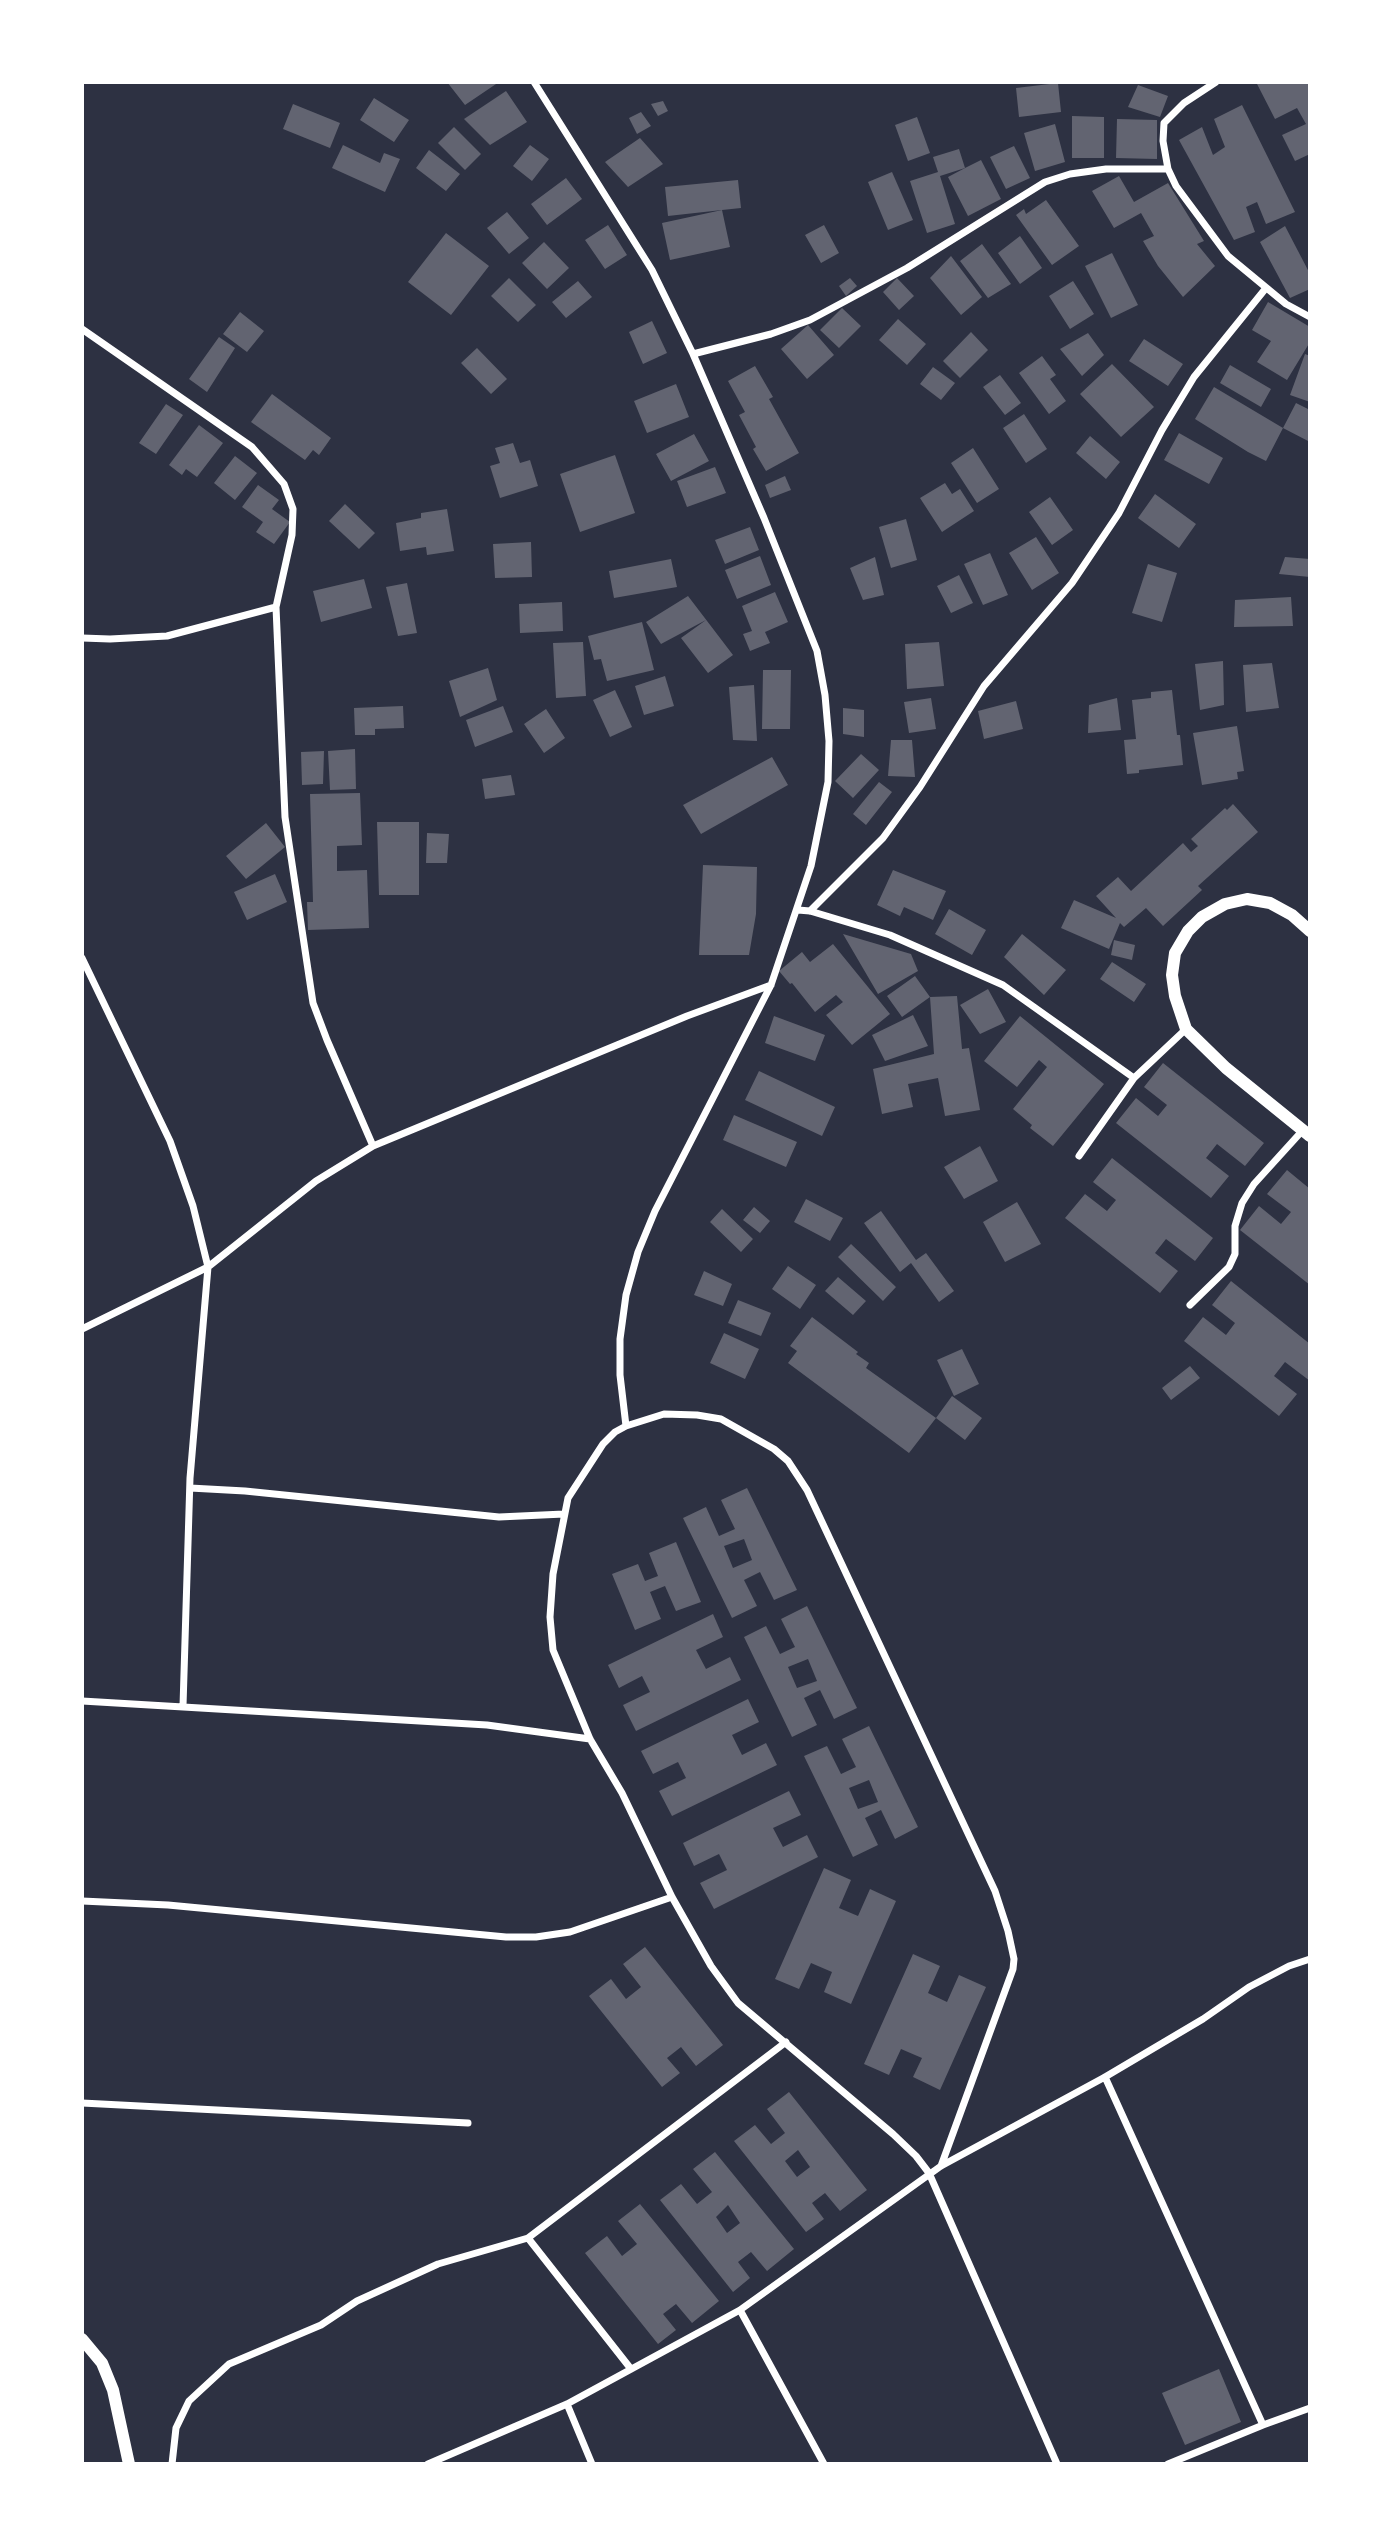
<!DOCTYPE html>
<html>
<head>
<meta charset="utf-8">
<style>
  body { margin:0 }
  #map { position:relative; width:1392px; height:2546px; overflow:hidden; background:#2d3142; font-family:"Work Sans",sans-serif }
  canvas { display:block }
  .frame { position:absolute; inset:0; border:84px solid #fff; pointer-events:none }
</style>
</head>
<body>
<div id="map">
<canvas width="1392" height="2546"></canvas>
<div class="frame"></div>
</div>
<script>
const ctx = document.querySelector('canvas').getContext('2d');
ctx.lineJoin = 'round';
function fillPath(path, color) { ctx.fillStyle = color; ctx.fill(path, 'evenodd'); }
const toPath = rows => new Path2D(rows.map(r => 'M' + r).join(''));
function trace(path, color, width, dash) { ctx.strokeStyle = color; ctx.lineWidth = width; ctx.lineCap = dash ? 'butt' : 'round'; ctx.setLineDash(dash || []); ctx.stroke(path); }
fillPath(toPath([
  [447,82,499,82,465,105],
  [1256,82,1310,82,1310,154,1295,161,1282,135,1306,124,1297,108,1275,119],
  [1058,83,1061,112,1019,117,1016,88],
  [1138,85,1168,96,1160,117,1128,107],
  [506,91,527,122,490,145,464,119],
  [374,98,409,120,394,142,360,120],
  [663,101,668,111,658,116,651,104],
  [293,104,340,123,330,148,283,129],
  [1242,105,1295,212,1266,224,1257,202,1246,207,1255,232,1234,240,1179,140,1202,127,1213,155,1225,147,1214,119],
  [641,112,651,126,637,134,629,118],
  [1072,116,1104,117,1104,158,1072,158],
  [917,117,930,153,908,161,895,125],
  [1117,119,1157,120,1157,159,1116,158],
  [1055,124,1065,162,1035,171,1024,133],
  [454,127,481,154,465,170,438,143],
  [640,138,663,164,628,187,605,162],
  [343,145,380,163,384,153,400,159,385,192,332,168],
  [530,145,549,159,532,181,513,166],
  [1014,146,1030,178,1006,189,990,157],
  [959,149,965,168,981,160,1001,199,968,216,948,177,965,168,940,176,955,224,927,233,910,181,938,172,933,157],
  [429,150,460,174,446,191,416,168],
  [892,172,913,220,888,230,868,182],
  [1119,176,1134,202,1168,183,1204,241,1197,244,1215,266,1183,297,1158,266,1143,241,1154,236,1141,213,1114,228,1092,191],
  [566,178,582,199,547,225,531,204],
  [738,180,741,208,722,210,730,247,670,260,662,223,722,210,668,216,665,187],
  [1046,200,1079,246,1052,265,1016,215,1024,209,1026,214],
  [507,212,529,238,509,254,487,228],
  [608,225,627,255,605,269,585,240],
  [824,225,839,253,821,263,805,235],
  [1285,226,1310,274,1310,289,1290,298,1260,242],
  [446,233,489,266,451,315,408,282],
  [1020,236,1042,268,1020,284,998,253],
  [544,242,569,268,547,289,522,263],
  [982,244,1011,284,988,298,960,261],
  [1112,253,1138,305,1111,318,1085,266],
  [951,256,982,297,961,315,930,278],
  [509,278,536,305,518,322,491,296],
  [850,278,857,286,846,296,839,286],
  [897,278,914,296,899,310,883,292],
  [578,281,592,297,566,318,552,302],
  [1073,281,1094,314,1070,329,1049,296],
  [1268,302,1310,327,1310,342,1287,380,1257,362,1271,341,1252,330],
  [842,308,861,326,839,348,820,330],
  [240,312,264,331,247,352,223,334],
  [898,319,926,344,907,365,879,340],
  [652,321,667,353,643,364,629,332],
  [808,325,834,355,807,379,781,349],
  [971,332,988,350,960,378,943,361],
  [1088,333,1104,355,1082,376,1060,349],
  [219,337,235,348,207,392,189,379],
  [1144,339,1183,364,1168,386,1129,361],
  [477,348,507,379,491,394,461,363],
  [1305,354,1310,356,1310,402,1290,395],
  [1042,356,1056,375,1050,379,1066,401,1049,414,1019,373],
  [1112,364,1154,407,1121,437,1080,394],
  [1230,365,1271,389,1261,407,1220,383],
  [755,366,773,397,769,399,799,453,766,471,753,449,756,447,739,415,745,412,728,381],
  [933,367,955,383,941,400,920,384],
  [1000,375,1021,403,1005,415,983,387],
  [676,384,689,417,647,433,634,401],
  [1214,387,1283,428,1296,403,1310,410,1310,442,1283,428,1266,461,1248,452,1195,419],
  [272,394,331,438,319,455,313,450,305,460,251,422],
  [166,404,183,415,156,454,139,443],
  [1024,414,1047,449,1026,463,1003,428],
  [199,425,223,443,197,477,186,469,182,475,169,465],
  [1179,433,1223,458,1209,484,1164,460],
  [694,434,709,461,671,481,656,454],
  [1090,436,1120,462,1106,479,1076,453],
  [513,443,520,463,530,460,538,486,500,498,490,466,500,463,495,448],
  [973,448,999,489,977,503,951,463],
  [615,455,635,513,580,532,560,474],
  [235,456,257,473,235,500,214,483],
  [715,467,726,493,687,507,677,481],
  [785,476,791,490,770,498,765,485],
  [945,483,952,494,960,489,974,511,942,532,920,498],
  [258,485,279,500,272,509,290,522,274,544,256,532,263,522,242,507],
  [1155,494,1196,524,1179,548,1138,518],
  [1050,497,1073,530,1052,545,1029,512],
  [345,504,375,533,359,549,329,521],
  [447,509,454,551,427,555,426,547,400,551,396,523,421,518,421,513],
  [906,519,917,560,891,568,879,527],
  [750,527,759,550,725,564,715,540],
  [1036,537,1059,573,1032,590,1009,553],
  [531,542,532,577,495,578,493,544],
  [990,553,1008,595,983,605,964,564],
  [760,556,771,585,737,599,725,570],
  [875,557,884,595,863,600,850,568],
  [1285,557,1310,559,1310,577,1279,574],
  [671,559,677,587,614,598,609,571],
  [1148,564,1177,573,1162,622,1132,613],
  [959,575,973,603,951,613,937,586],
  [364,579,372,608,321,622,313,591],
  [407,583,417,633,398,636,386,587],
  [775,592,788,622,765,632,770,643,750,651,743,634,752,631,742,606],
  [688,596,733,655,708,673,681,638,706,620,661,644,646,622],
  [1291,597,1293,626,1234,627,1235,600],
  [562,602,563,631,520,633,519,604],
  [642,622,654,670,607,681,601,659,594,660,588,636],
  [583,642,586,696,556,698,553,643],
  [939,642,944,686,907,689,905,644],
  [1223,661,1224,705,1200,710,1195,664],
  [1272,663,1279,708,1246,712,1243,665],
  [488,668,497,700,460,717,449,681],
  [763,670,791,670,790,729,762,729],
  [665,676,674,706,644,715,635,686],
  [754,685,757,741,733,740,729,687],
  [615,690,632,727,610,737,593,700],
  [1172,690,1177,735,1180,735,1183,765,1139,770,1139,773,1127,774,1124,740,1136,739,1132,700,1151,698,1151,692],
  [931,698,936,729,909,733,904,702],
  [1117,698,1121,730,1088,733,1089,705],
  [1016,701,1023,729,984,739,978,711],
  [403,706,404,728,375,729,375,735,355,735,354,708],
  [503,706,513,732,475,747,466,720],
  [843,708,864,710,864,737,843,734],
  [546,709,565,738,544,753,524,724],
  [1237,726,1244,771,1237,772,1238,779,1202,785,1193,733],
  [891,740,912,740,915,777,888,776],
  [355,749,356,789,330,790,328,751],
  [324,751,323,784,302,785,301,752],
  [861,754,879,770,853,798,835,781],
  [772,757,788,785,701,834,683,805],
  [511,775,515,795,485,799,482,779],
  [879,782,892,792,866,825,853,814],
  [360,793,362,845,337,846,337,871,367,870,369,928,308,930,307,902,313,902,310,794],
  [1233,804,1258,832,1198,886,1202,890,1163,926,1146,908,1124,927,1120,923,1109,949,1061,928,1074,900,1116,918,1096,896,1118,877,1131,891,1183,843,1191,852,1198,846,1191,839,1225,808,1227,810],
  [377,822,419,822,419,895,379,895],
  [266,823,285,847,246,879,226,856],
  [427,833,449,834,447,863,426,863],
  [703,865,757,867,756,914,749,955,699,955],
  [893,870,946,891,933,920,904,907,900,916,877,905],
  [275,874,287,902,247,920,234,892],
  [949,909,986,930,972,955,935,934],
  [843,934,911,954,918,971,878,994],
  [1022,934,1066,970,1044,995,1004,957],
  [1114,940,1135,945,1132,960,1111,955],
  [833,944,890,1014,852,1045,826,1015,843,1002,836,995,815,1012,792,983,790,984,779,971,802,952,810,962],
  [1112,962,1146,984,1134,1002,1100,979],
  [915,976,930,997,902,1017,887,996],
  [988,989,1006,1022,980,1034,960,1005],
  [957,996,962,1049,969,1048,980,1110,945,1116,938,1078,908,1084,913,1107,882,1114,873,1069,934,1054,930,997],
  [913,1015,928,1046,885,1061,872,1035],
  [774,1016,825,1035,815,1061,765,1043],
  [1020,1016,1104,1084,1053,1146,1030,1128,1032,1125,1013,1109,1047,1067,1039,1060,1017,1087,984,1061],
  [1163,1063,1264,1143,1245,1166,1217,1144,1206,1158,1229,1176,1211,1198,1116,1123,1136,1098,1158,1116,1167,1105,1144,1087],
  [759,1071,835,1107,822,1136,745,1100],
  [734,1115,797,1142,786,1167,723,1140],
  [980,1146,998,1181,964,1199,944,1167],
  [1112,1158,1213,1238,1195,1261,1166,1239,1155,1253,1178,1271,1160,1293,1065,1218,1085,1194,1107,1211,1116,1200,1093,1182],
  [1287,1170,1310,1189,1310,1285,1240,1230,1259,1206,1281,1224,1291,1212,1267,1194],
  [806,1199,843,1218,830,1241,794,1222],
  [1017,1202,1041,1244,1005,1262,983,1222],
  [754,1207,770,1221,760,1233,743,1220],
  [722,1209,753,1239,741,1252,710,1222],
  [881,1211,916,1260,926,1253,954,1291,939,1302,911,1263,900,1272,864,1223],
  [851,1244,896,1287,883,1301,838,1257],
  [788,1266,816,1285,800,1309,772,1289],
  [704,1271,732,1284,723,1306,694,1295],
  [838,1277,866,1301,853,1315,825,1291],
  [1231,1281,1310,1344,1310,1381,1285,1362,1274,1376,1297,1394,1279,1416,1184,1341,1203,1317,1226,1335,1235,1323,1212,1305],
  [738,1300,771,1313,761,1336,728,1323],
  [812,1317,858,1352,856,1354,869,1363,866,1368,936,1418,952,1396,982,1418,965,1440,936,1418,909,1453,788,1363,797,1351,790,1346],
  [724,1333,759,1349,745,1379,710,1363],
  [962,1349,979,1384,954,1396,937,1360],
  [1190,1366,1200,1378,1171,1400,1162,1388],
  [747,1488,797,1590,774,1600,760,1572,744,1580,757,1606,732,1618,683,1518,706,1507,719,1536,735,1529,721,1500],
  [744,1539,752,1560,733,1568,724,1546],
  [676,1542,701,1602,676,1611,665,1586,650,1592,661,1619,635,1630,612,1574,638,1564,645,1581,658,1576,649,1553],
  [807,1606,857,1708,834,1719,820,1690,804,1698,817,1725,792,1737,744,1637,766,1626,780,1654,795,1647,781,1619],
  [808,1659,817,1681,797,1688,788,1667],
  [713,1614,723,1637,696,1650,706,1669,730,1657,741,1680,636,1731,623,1705,650,1692,642,1676,619,1688,608,1665],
  [748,1699,759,1722,732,1735,742,1755,766,1743,777,1765,672,1816,659,1791,686,1778,678,1762,653,1774,641,1751],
  [869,1726,918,1827,895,1839,881,1810,865,1818,878,1845,853,1857,804,1756,827,1746,841,1774,856,1767,842,1739],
  [869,1780,878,1802,858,1809,849,1788],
  [789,1791,801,1815,773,1828,783,1847,807,1835,818,1857,714,1909,700,1883,727,1870,719,1854,694,1866,683,1843],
  [824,1868,851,1880,839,1908,858,1916,870,1889,896,1901,851,2004,824,1992,832,1972,811,1963,799,1989,775,1979],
  [645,1947,723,2045,696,2066,681,2047,667,2058,680,2073,662,2087,589,1996,611,1979,626,1999,641,1987,623,1964],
  [913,1954,940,1966,928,1993,947,2002,959,1975,986,1987,940,2090,913,2077,922,2058,901,2049,889,2075,864,2064],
  [789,2092,867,2190,840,2211,825,2193,812,2203,824,2219,806,2232,734,2141,755,2125,771,2144,785,2133,767,2109],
  [798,2150,810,2167,797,2177,785,2161],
  [715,2152,794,2249,767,2271,751,2252,738,2262,750,2278,733,2292,660,2200,681,2184,697,2204,712,2192,693,2169],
  [728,2205,740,2223,727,2233,716,2217],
  [640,2204,719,2301,692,2323,676,2304,663,2314,676,2330,658,2344,585,2253,607,2236,622,2256,637,2244,618,2221],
  [1219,2369,1241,2422,1185,2445,1162,2393]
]), '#626471');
trace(toPath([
  [534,82,652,270,693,354,764,518,817,651,825,695,829,741,828,782,811,866,771,985,655,1211,638,1252,626,1295,620,1339,620,1375,626,1426],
  [1216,82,1184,103,1164,123,1163,141,1168,169,1176,186,1228,256,1286,304,1310,317],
  [82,329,252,447,284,484,293,509,292,535,276,607,285,817,313,1003,327,1040,373,1146],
  [693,354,771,334,810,320,907,268,1045,182,1070,174,1106,169,1168,169],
  [82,638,110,639,167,636,276,607],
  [798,910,810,911,890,935,1003,985,1134,1078],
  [810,911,883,838,920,787,984,686,1072,583,1119,513,1162,430,1194,377,1266,288],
  [82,958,170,1141,193,1206,208,1267,190,1478,183,1706],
  [1079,1156,1134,1078,1186,1029],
  [1190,1305,1229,1267,1235,1254,1235,1226,1242,1203,1254,1184,1303,1130],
  [82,1329,208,1267,316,1181,373,1146,687,1016,771,985],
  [190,1488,245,1491,499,1517,564,1514],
  [82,1701,487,1725,590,1739],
  [82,1901,168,1905,506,1937,536,1937,570,1932,672,1897],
  [1105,2077,1263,2425],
  [82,2103,468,2123],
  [941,2166,1013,1969,1014,1959,1008,1931,995,1891,807,1490,788,1461,774,1449,721,1419,697,1415,664,1414,626,1426,615,1432,603,1444,568,1498,553,1574,550,1617,553,1650,590,1739,622,1793,672,1897,711,1966,738,2003,893,2134,916,2156,929,2173,1057,2464],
  [528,2238,631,2369],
  [740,2310,824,2464],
  [567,2404,592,2464],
  [172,2464,176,2428,189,2401,229,2364,321,2325,357,2301,438,2264,528,2238,786,2042],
  [428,2464,567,2404,740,2310,941,2166,1105,2077,1203,2019,1249,1987,1289,1966,1310,1959],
  [1168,2464,1263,2425,1310,2408]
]), '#fff', 7);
trace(toPath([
  [1310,931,1292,915,1270,903,1247,899,1225,904,1202,917,1188,931,1175,953,1172,975,1175,996,1186,1029,1226,1068,1310,1136],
  [82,2339,102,2363,113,2390,129,2464]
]), '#fff', 12);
</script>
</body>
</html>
